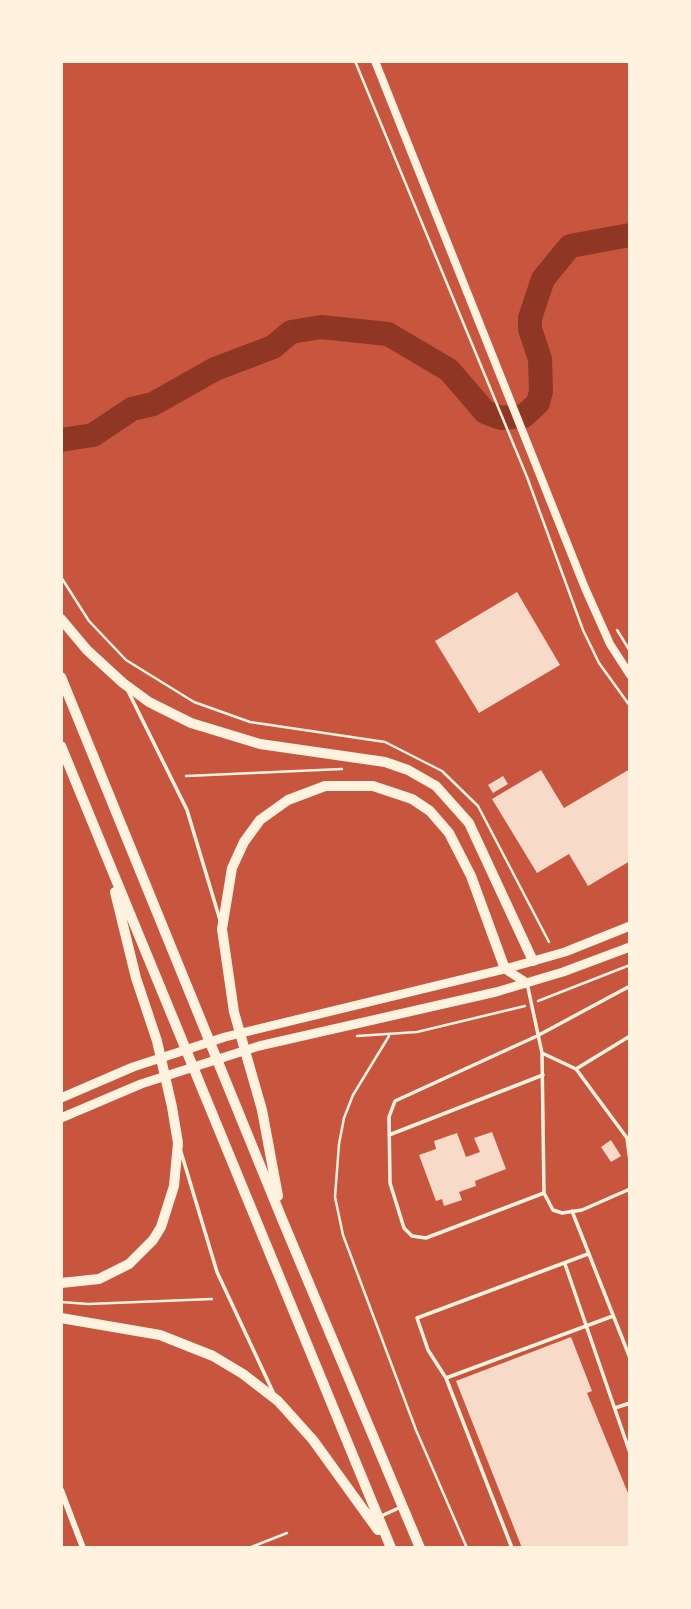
<!DOCTYPE html>
<html>
<head>
<meta charset="utf-8">
<style>
  body { margin:0 }
  #map { position:relative; width:691px; height:1609px; overflow:hidden; background:#c8553d; font-family:Georgia,serif }
  canvas { display:block }
  .frame { position:absolute; inset:0; border:63px solid #fff3e0; pointer-events:none }
</style>
</head>
<body>
<div id="map">
<canvas width="691" height="1609"></canvas>
<div class="frame"></div>
</div>
<script>
const ctx = document.querySelector('canvas').getContext('2d');
ctx.lineJoin = 'round';
const toPath = rows => new Path2D(rows.map(r => 'M' + r).join(''));
function trace(path, color, width, dash) { ctx.strokeStyle = color; ctx.lineWidth = width; ctx.lineCap = dash ? 'butt' : 'round'; ctx.setLineDash(dash || []); ctx.stroke(path); }
function fillPath(path, color) { ctx.fillStyle = color; ctx.fill(path, 'evenodd'); }
trace(toPath([
  [61,440,93,435,132,409,153,404,215,369,273,347,291,332,321,327,388,334,449,370,485,412,501,418,524,416,538,403,541,391,540,359,530,329,530,318,543,279,570,246,630,235]
]), '#8f3625', 24);
fillPath(toPath([
  [517,592,560,665,479,713,435,641],
  [630,769,630,861,588,886,569,854,537,873,492,799,541,770,564,808],
  [503,776,508,784,493,793,488,785],
  [492,1132,506,1169,475,1181,476,1186,459,1192,462,1200,444,1206,442,1199,436,1201,419,1155,436,1149,434,1141,457,1133,466,1157,480,1152,474,1138],
  [611,1140,621,1156,611,1162,601,1147],
  [571,1337,592,1391,587,1393,630,1498,630,1548,522,1548,456,1381]
]), '#f7dbc8');
trace(toPath([
  [355,61,527,477,583,630,599,663,630,706],
  [61,577,89,621,126,660,194,702,250,722,385,742,442,771,478,806,549,942],
  [617,630,630,651],
  [186,776,342,769],
  [538,1001,630,965],
  [357,1036,417,1032,525,1006],
  [389,1036,353,1095,344,1118,339,1144,335,1197,343,1235,416,1430,467,1548],
  [61,1302,88,1304,212,1299],
  [249,1548,287,1533]
]), '#fff3e0', 2.5);
trace(toPath([
  [128,691,187,810,220,920],
  [527,983,542,1053,576,1069,627,1138,630,1161],
  [542,1053,544,1193,426,1238,412,1236,404,1228,390,1183,389,1117,395,1101,537,1036,630,986],
  [576,1069,630,1036],
  [389,1135,543,1075],
  [181,1152,217,1272,273,1392],
  [544,1193,553,1210,562,1213,582,1210,630,1189],
  [572,1211,630,1358],
  [565,1264,630,1453],
  [446,1378,613,1316],
  [615,1408,630,1403],
  [379,1517,401,1507],
  [512,1548,446,1378,428,1350,417,1318,588,1254]
]), '#fff3e0', 3.5);
trace(toPath([
  [61,1490,83,1548]
]), '#fff3e0', 6);
trace(toPath([
  [375,61,585,588,610,644,630,675]
]), '#fff3e0', 8);
trace(toPath([
  [505,969,527,983],
  [61,1098,133,1067,225,1037,505,969,565,952,630,926],
  [61,1118,141,1084,259,1046,496,992,563,972,630,947]
]), '#fff3e0', 9);
trace(toPath([
  [61,619,87,650,123,683,149,702,191,723,260,744,385,762,408,770,436,786,469,823,533,961],
  [61,677,282,1219,420,1548],
  [61,746,391,1548],
  [278,1196,262,1110,234,1012,222,929,232,868,244,842,260,820,288,800,325,786,373,786,412,799,430,811,449,833,471,876,505,969],
  [61,1283,99,1279,129,1264,153,1240,161,1227,174,1186,178,1143,172,1107,157,1041,136,978,115,892],
  [61,1318,160,1335,213,1356,243,1374,278,1401,313,1440,378,1530]
]), '#fff3e0', 10);
</script>
</body>
</html>
